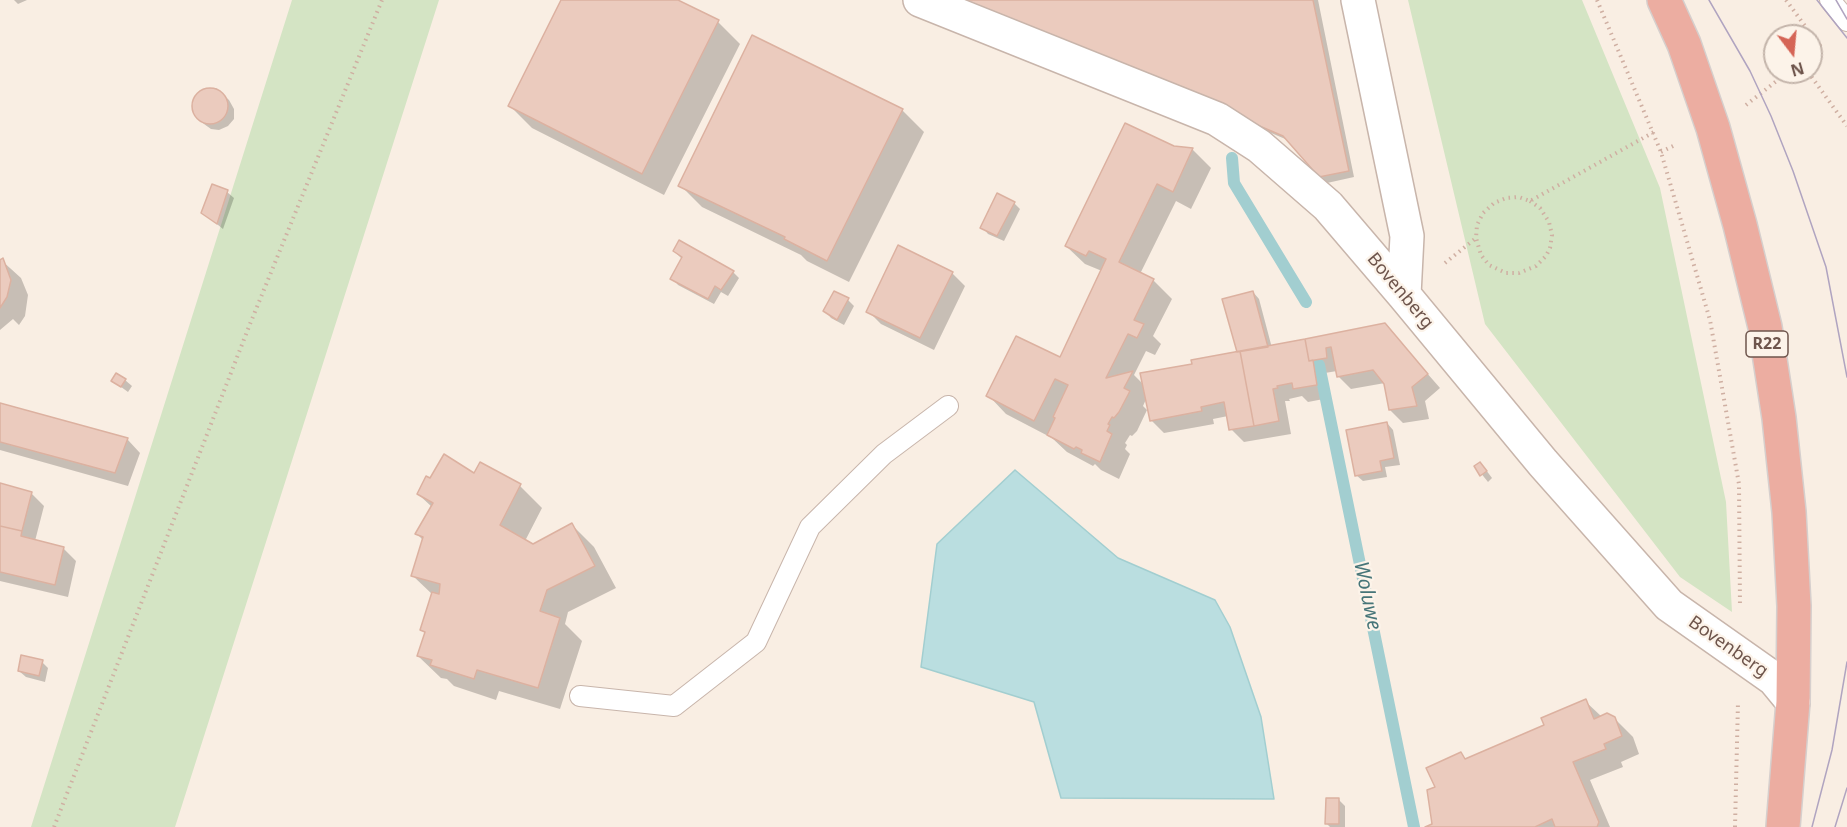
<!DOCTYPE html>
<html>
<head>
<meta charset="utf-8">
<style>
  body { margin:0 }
  #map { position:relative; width:1847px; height:827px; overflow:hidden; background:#f9eee3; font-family:"Noto Sans",sans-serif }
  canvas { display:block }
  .north { position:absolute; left:1763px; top:24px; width:60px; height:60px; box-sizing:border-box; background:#fcf3e9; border:2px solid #c3b4aa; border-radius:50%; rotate:164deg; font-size:16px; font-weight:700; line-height:24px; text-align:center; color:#6e554c }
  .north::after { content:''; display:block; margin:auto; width:21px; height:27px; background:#d56556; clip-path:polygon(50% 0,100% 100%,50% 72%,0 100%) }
</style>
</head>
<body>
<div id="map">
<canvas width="1847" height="827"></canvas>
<div class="north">N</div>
</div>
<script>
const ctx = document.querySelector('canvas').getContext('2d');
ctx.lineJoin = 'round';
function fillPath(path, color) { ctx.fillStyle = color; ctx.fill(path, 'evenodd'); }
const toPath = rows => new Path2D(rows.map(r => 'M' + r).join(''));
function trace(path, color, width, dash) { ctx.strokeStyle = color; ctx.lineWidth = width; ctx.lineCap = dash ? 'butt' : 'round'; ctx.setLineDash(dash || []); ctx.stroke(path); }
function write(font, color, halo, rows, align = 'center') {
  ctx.font = font + ' "Noto Sans",sans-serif'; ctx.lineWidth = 4.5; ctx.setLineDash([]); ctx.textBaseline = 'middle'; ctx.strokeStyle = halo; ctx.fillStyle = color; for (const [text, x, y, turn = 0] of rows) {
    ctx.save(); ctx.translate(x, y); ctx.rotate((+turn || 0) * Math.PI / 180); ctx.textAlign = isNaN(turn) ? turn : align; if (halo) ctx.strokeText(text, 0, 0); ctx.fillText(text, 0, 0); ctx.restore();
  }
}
fillPath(toPath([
  [292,0,439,0,175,827,31,827],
  [1408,0,1582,0,1660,188,1726,502,1732,612,1680,577,1485,324]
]), '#d4e4c4');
const water = toPath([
  [1015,470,1118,558,1215,600,1230,627,1261,717,1274,799,1061,798,1034,702,921,667,937,544,1015,470]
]);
fillPath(water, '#badee0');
trace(water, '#a2ced0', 1.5);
fillPath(toPath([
  [14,0,27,0,18,4],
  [562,0,674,0,718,22,740,44,664,195,532,128,510,106],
  [957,0,1318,0,1354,177,1327,183,1290,141],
  [216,88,229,100,234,109,234,119,228,126,219,130,211,129,204,124,197,117,193,108,194,99,199,93,207,89],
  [902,110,924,132,849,282,807,261,801,255,702,207,680,185],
  [1174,147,1193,150,1211,168,1191,209,1176,201,1140,274,1154,281,1172,299,1153,336,1161,344,1155,355,1146,351,1134,375,1144,385,1193,365,1240,353,1253,292,1259,299,1272,348,1385,325,1440,388,1425,401,1429,419,1403,423,1390,410,1385,383,1351,389,1338,376,1337,371,1325,373,1329,398,1308,402,1302,396,1289,399,1290,401,1285,401,1291,434,1244,442,1231,429,1228,416,1213,419,1214,424,1164,433,1151,420,1147,397,1143,406,1147,410,1137,431,1132,436,1130,435,1125,443,1127,445,1125,449,1130,454,1119,479,1101,470,1095,464,1093,466,1067,452,1052,438,1006,414,988,395,1061,359,1102,271,1085,264,1066,246],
  [227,192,234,198,223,229,202,212],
  [1014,203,1020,209,1004,241,988,234,982,227],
  [674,251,733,272,739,278,728,296,721,292,714,304,678,285,672,278,682,259],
  [0,259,21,278,28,295,25,316,19,325,13,319,0,330],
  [952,273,965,286,934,350,881,324,868,311],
  [848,300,854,306,844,325,831,318,825,311],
  [125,380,132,386,128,392,113,381],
  [0,404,128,440,140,453,128,486,0,450],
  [1387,423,1393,430,1400,465,1385,467,1387,477,1363,481,1356,475],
  [1476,467,1486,470,1492,478,1488,482],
  [475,475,520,486,542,508,525,541,533,546,572,525,594,547,616,588,568,612,565,624,582,641,560,709,499,691,496,700,454,686,447,679,441,678,418,656,426,633,422,630,433,595,413,576,423,540,417,534,432,507,418,494],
  [0,484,31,493,44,506,35,541,63,548,76,561,68,597,0,581],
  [42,662,48,668,45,682,26,677,19,671],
  [1585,701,1602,717,1614,718,1633,737,1639,754,1621,762,1623,767,1590,780,1610,827,1429,827,1434,825,1461,754,1467,760,1546,726],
  [1339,800,1345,806,1345,827,1330,827,1326,823]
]), '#0003');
trace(toPath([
  [1232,158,1234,183,1306,302],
  [1319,365,1414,827]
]), '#a2ced0', 12);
const building = toPath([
  [561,0,678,0,719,20,642,174,508,106,561,0],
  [963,0,1313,0,1349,171,1319,177,1283,136,963,0],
  [752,35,903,109,827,261,784,239,785,237,678,186,752,35],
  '192 106a18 18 0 1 1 36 0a18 18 0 1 1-36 0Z',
  [1125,123,1174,146,1193,148,1173,192,1157,184,1119,262,1154,279,1134,320,1144,324,1137,338,1128,334,1106,378,1133,371,1124,388,1130,391,1119,412,1114,418,1112,417,1108,424,1110,425,1107,431,1112,434,1100,462,1081,453,1082,450,1076,447,1074,449,1047,435,1055,418,1053,417,1068,385,1055,379,1034,421,986,396,1016,336,1060,357,1106,259,1089,251,1086,256,1065,246,1125,123],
  [212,184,228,190,217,224,201,213,212,184],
  [997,193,1015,202,997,236,980,228,997,193],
  [679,240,734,271,721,290,715,286,708,299,670,279,682,257,673,251,679,240],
  [898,245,953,272,920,338,866,312,898,245],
  [3,258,11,280,7,297,0,308,0,260,3,258],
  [834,291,849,298,837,320,823,311,834,291],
  [1253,291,1268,347,1237,352,1222,299,1253,291],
  [1385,323,1428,374,1412,387,1417,406,1389,410,1384,384,1373,370,1337,377,1331,347,1326,348,1327,358,1309,361,1305,339,1385,323],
  [1305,339,1309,361,1313,360,1317,385,1293,389,1292,383,1277,386,1278,388,1273,389,1279,421,1254,426,1240,351,1305,339],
  [1240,351,1254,426,1229,430,1224,402,1201,407,1202,411,1150,421,1140,373,1192,364,1191,360,1240,351],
  [116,373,126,379,121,387,111,381,116,373],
  [0,403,128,438,115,473,0,442,0,403],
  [1387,422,1394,458,1380,461,1382,471,1355,476,1346,430,1387,422],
  [444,454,474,473,480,462,521,484,500,525,533,544,572,523,595,566,547,590,540,611,560,618,538,688,477,670,474,679,430,665,432,660,417,656,425,632,420,630,432,592,439,594,440,584,411,576,423,537,415,534,433,503,417,494,426,476,430,478,444,454],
  [1480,462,1487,471,1480,476,1474,466,1480,462],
  [0,483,32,492,22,531,0,526,0,483],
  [0,526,22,531,21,536,64,547,55,585,0,572,0,526],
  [21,655,43,660,39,676,18,671,21,655],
  [1586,699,1594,719,1607,713,1615,717,1622,736,1604,744,1606,749,1573,762,1599,822,1597,827,1555,827,1552,819,1535,827,1425,827,1432,824,1427,790,1435,787,1426,768,1461,752,1465,759,1544,725,1541,718,1586,699],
  [1326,798,1339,798,1339,824,1325,824,1326,798]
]);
fillPath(building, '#ebcbbe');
trace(building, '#dcb1a0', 1.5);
const lane = toPath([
  [1830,0,1847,21],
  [580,696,674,706,756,642,810,527,884,454,948,406]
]);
const street = toPath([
  [920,0,1217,119,1259,146,1328,206,1404,295,1543,463,1669,605,1774,679,1793,702],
  [1358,0,1407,236,1404,295]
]);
const highway = toPath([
  [1664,0,1684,44,1713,128,1740,225,1765,327,1779,418,1789,512,1794,606,1793,702,1783,827]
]);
trace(lane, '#c8b5ab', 22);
trace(street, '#c8b5ab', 36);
trace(highway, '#d6cfcd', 36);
trace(toPath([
  [1597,0,1661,152,1710,320,1739,484,1740,607],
  [1786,0,1805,26,1804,36],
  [1811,53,1824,41],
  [1808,72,1847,126],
  [1746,105,1788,72],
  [1661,152,1677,144],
  [1530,201,1540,208,1549,222,1552,235,1550,248,1546,256,1536,266,1519,273,1506,273,1489,265,1481,255,1476,238,1477,225,1483,213,1494,203,1506,198,1519,197,1530,201,1654,132],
  [1445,263,1476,238],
  [54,827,250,324,382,0],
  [1735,827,1738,702]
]), '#cfafa2', 4, [1.5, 4.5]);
trace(lane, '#fff', 20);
trace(street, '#fff', 33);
trace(highway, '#ecada1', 33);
trace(toPath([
  [1709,0,1750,71,1771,116,1793,171,1826,267,1847,377],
  [1817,0,1847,38],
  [1836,0,1847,19],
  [1812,827,1832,750,1847,662],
  [1835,827,1847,788]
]), '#b0a4c0', 1.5);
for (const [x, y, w] of [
  [1767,344,42]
]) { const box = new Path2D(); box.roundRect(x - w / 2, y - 13, w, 26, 4.5); ctx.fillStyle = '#fcf3e9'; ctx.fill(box); trace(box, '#6e554c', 1.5); }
write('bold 16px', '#6e554c', null, [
  ["R22",1767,344]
]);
write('18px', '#6e554c', '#fcf3e9', [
  ["Bovenberg",1400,291,50],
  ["Bovenberg",1728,647,35]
]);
write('italic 20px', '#467578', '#fcf3e9', [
  ["Woluwe",1367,596,78]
]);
</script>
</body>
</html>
